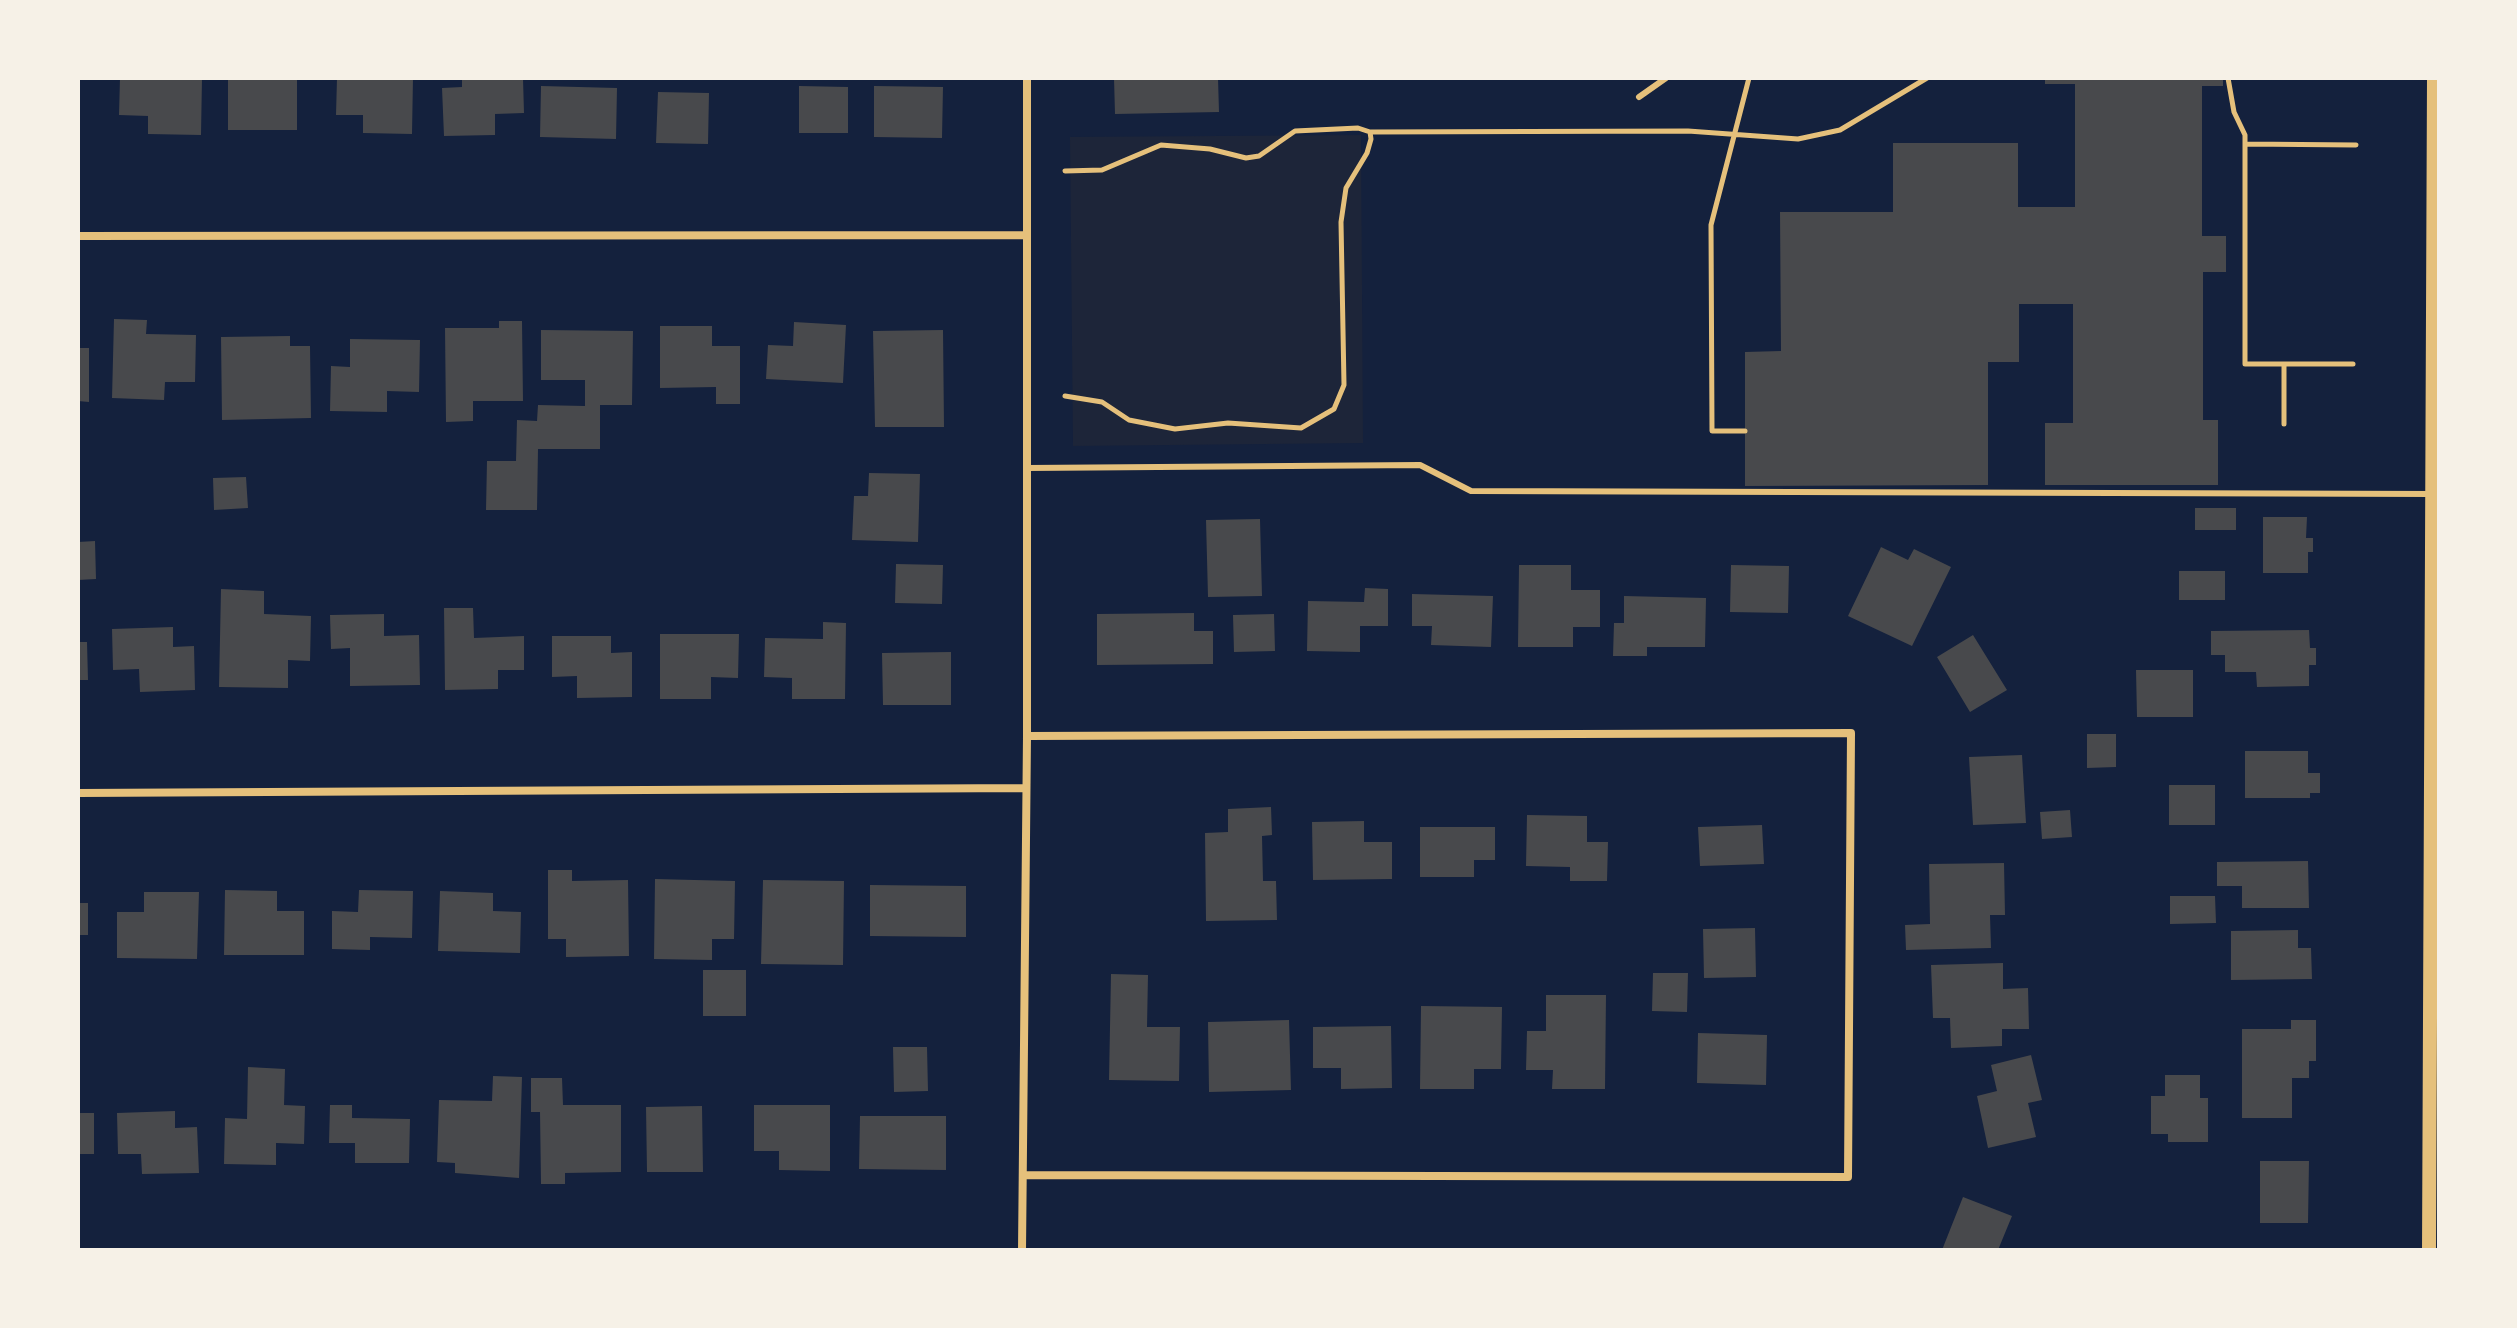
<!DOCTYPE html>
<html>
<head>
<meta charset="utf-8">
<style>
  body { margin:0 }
  #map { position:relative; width:2517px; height:1328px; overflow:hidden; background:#14213d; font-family:"PT Sans",sans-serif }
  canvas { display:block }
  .frame { position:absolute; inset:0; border:80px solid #f6f1e7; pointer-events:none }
</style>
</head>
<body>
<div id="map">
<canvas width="2517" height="1328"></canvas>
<div class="frame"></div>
</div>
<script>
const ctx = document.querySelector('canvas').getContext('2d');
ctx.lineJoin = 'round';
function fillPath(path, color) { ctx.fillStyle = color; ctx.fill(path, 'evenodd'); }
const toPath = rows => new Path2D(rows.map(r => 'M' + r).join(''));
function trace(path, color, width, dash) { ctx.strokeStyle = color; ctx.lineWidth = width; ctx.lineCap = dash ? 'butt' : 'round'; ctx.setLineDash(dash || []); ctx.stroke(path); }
fillPath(toPath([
  [1361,135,1363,443,1073,446,1070,137]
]), '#1d2539');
fillPath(toPath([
  [120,78,202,78,201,135,148,134,148,116,119,115],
  [337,78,413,78,412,134,363,133,363,115,336,115],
  [462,78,523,78,524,113,495,114,495,135,444,136,442,88,462,87],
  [1114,78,1218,78,1219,112,1115,114],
  [2045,78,2223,78,2223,86,2202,86,2202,236,2226,236,2226,272,2203,272,2203,420,2218,420,2218,485,2045,485,2045,423,2073,423,2073,304,2019,304,2019,362,1988,362,1988,485,1745,486,1745,352,1781,351,1780,212,1893,212,1893,143,2018,143,2018,207,2075,207,2075,84,2045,84],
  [228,80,297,80,297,130,228,130],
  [541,86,617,88,616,139,540,137],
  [799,86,848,87,848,133,799,133],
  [874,86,943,87,942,138,874,137],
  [658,92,709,93,708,144,656,143],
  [114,319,147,320,146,334,196,335,195,382,165,382,164,400,112,398],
  [499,321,522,321,523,401,473,401,473,421,446,422,445,328,499,328],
  [794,322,846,325,843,383,766,379,768,345,793,346],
  [660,326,712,326,712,346,740,346,740,404,716,404,716,387,660,388],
  [541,330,633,331,632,405,600,405,600,449,538,449,537,510,486,510,487,461,516,461,517,420,537,421,538,405,585,406,585,380,541,380],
  [943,330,944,427,875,427,873,331],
  [290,336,290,346,310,346,311,418,222,420,221,337],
  [350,339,420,340,419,392,387,391,387,412,330,411,331,366,350,367],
  [78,348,89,348,89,402,78,401],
  [869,473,920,474,918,542,852,540,854,496,868,496],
  [246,477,248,508,214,510,213,478],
  [2195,508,2236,508,2236,530,2195,530],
  [2263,517,2307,517,2306,538,2313,538,2313,552,2308,552,2308,573,2263,573],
  [1260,519,1262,596,1208,597,1206,520],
  [95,541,96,579,78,580,78,542],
  [1881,547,1908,560,1914,549,1951,567,1912,646,1848,616],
  [896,564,943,565,942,604,895,603],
  [1519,565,1571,565,1571,590,1600,590,1600,627,1573,627,1573,647,1518,647],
  [1731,565,1789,566,1788,613,1730,612],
  [2179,571,2225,571,2225,600,2179,600],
  [1365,588,1388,589,1388,626,1360,626,1360,652,1307,651,1308,601,1364,602],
  [221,589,264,591,264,614,311,616,310,661,288,660,288,688,219,687],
  [1412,594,1493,596,1491,647,1431,645,1432,626,1412,626],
  [1624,596,1706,598,1705,647,1647,647,1647,656,1613,656,1614,623,1624,623],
  [444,608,473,608,474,638,524,636,524,670,498,670,498,689,445,690],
  [1194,613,1194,631,1213,631,1213,664,1097,665,1097,614],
  [384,614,384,636,419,635,420,685,350,686,350,648,331,649,330,615],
  [1274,614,1275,651,1234,652,1233,615],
  [823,622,846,623,845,699,792,699,792,678,764,677,765,638,823,639],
  [173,627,173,647,194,646,195,690,140,692,139,669,113,670,112,629],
  [2309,630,2310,648,2316,648,2316,665,2309,665,2309,686,2257,687,2256,672,2225,672,2225,655,2211,655,2211,631],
  [660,634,739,634,738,678,711,677,711,699,660,699],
  [1973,635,2007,690,1970,712,1937,657],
  [552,636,611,636,611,653,632,652,632,697,577,698,577,676,552,677],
  [78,642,87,642,88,680,78,680],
  [951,652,951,705,883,705,882,653],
  [2136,670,2193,670,2193,717,2137,717],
  [2087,734,2116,734,2116,767,2087,768],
  [2245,751,2308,751,2308,773,2320,773,2320,793,2310,793,2310,798,2245,798],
  [2022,755,2026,823,1973,825,1969,757],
  [2169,785,2215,785,2215,825,2169,825],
  [1271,807,1272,835,1262,836,1263,881,1276,881,1277,920,1206,921,1205,833,1228,832,1228,809],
  [2070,810,2072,837,2042,839,2040,812],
  [1527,815,1587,816,1587,842,1608,842,1607,881,1570,881,1570,867,1526,866],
  [1364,821,1364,842,1392,842,1392,879,1313,880,1312,822],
  [1762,825,1764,864,1700,866,1698,827],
  [1420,827,1495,827,1495,860,1474,860,1474,877,1420,877],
  [2308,861,2309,908,2242,908,2242,886,2217,886,2217,862],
  [2004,863,2005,915,1990,915,1991,948,1906,950,1905,925,1930,924,1929,864],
  [548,870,572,870,572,881,628,880,629,956,566,957,566,939,548,939],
  [655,879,735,881,734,939,712,939,712,960,654,959],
  [763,880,844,881,843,965,761,964],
  [870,885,966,886,966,937,870,936],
  [225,890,277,891,277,911,304,911,304,955,224,955],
  [359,890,413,891,412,938,370,937,370,950,332,949,332,911,358,912],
  [440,891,493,893,493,911,521,912,520,953,438,951],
  [144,892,199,892,197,959,117,958,117,912,144,912],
  [2170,896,2215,896,2216,923,2170,924],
  [78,903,88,903,88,935,78,935],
  [1755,928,1756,977,1704,978,1703,929],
  [2298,930,2298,948,2311,948,2312,979,2231,980,2231,931],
  [2003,963,2003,989,2028,988,2029,1029,2002,1029,2002,1046,1951,1048,1950,1018,1933,1018,1931,965],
  [703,970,746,970,746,1016,703,1016],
  [1653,973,1688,973,1687,1012,1652,1011],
  [1111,974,1148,975,1147,1027,1180,1027,1179,1081,1109,1080],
  [1546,995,1606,995,1605,1089,1552,1089,1553,1070,1526,1070,1527,1031,1546,1031],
  [1421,1006,1502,1007,1501,1069,1474,1069,1474,1089,1420,1089],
  [1289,1020,1291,1090,1209,1092,1208,1022],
  [2291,1020,2316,1020,2316,1061,2309,1061,2309,1078,2292,1078,2292,1118,2242,1118,2242,1029,2291,1029],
  [1391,1026,1392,1088,1341,1089,1341,1068,1313,1068,1313,1027],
  [1698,1033,1767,1035,1766,1085,1697,1083],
  [893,1047,927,1047,928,1091,894,1092],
  [2031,1055,2042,1100,2028,1103,2036,1137,1988,1148,1977,1096,1997,1091,1991,1065],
  [248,1067,285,1069,284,1105,305,1106,304,1144,276,1143,276,1165,224,1164,225,1118,247,1119],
  [2165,1075,2200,1075,2200,1098,2208,1098,2208,1142,2168,1142,2168,1134,2151,1134,2151,1096,2165,1096],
  [493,1076,522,1077,519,1178,455,1173,455,1163,437,1162,439,1100,492,1101],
  [531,1078,562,1078,563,1105,621,1105,621,1172,565,1173,565,1184,541,1184,540,1112,531,1112],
  [330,1105,352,1105,352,1118,410,1119,409,1163,355,1163,355,1143,329,1143],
  [754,1105,830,1105,830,1171,779,1170,779,1151,754,1151],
  [702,1106,703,1172,647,1172,646,1107],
  [175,1111,175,1128,197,1127,199,1173,142,1174,141,1154,118,1154,117,1113],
  [78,1113,94,1113,94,1154,78,1154],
  [860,1116,946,1116,946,1170,859,1169],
  [2260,1161,2309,1161,2308,1223,2260,1223],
  [1963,1197,2012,1216,1998,1250,1942,1250]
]), '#48494c');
trace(toPath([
  [2228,78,2234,112,2245,135,2245,364,2353,364],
  [1370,132,1688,131,1798,139,1840,130,1927,78],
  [2245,144,2356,145],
  [1065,171,1102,170,1161,145,1210,149,1246,158,1259,156,1295,131,1358,128,1370,132,1371,139,1367,153,1346,188,1341,222,1344,385,1334,409,1301,428,1228,423,1175,429,1129,420,1102,402,1065,396],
  [2284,364,2284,424],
  [1745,431,1712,431,1711,225,1749,78]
]), '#e5c07b', 5);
trace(toPath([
  [1639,97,1666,78],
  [1027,468,1420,465,1471,491,2433,494]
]), '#e5c07b', 6);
trace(toPath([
  [78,236,1027,235],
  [78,793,1026,788],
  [1023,1175,1848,1177,1851,733,1027,736],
  [1022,1250,1027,736,1027,78]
]), '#e5c07b', 8);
trace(toPath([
  [2429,1250,2434,78]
]), '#e5c07b', 14);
</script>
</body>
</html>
